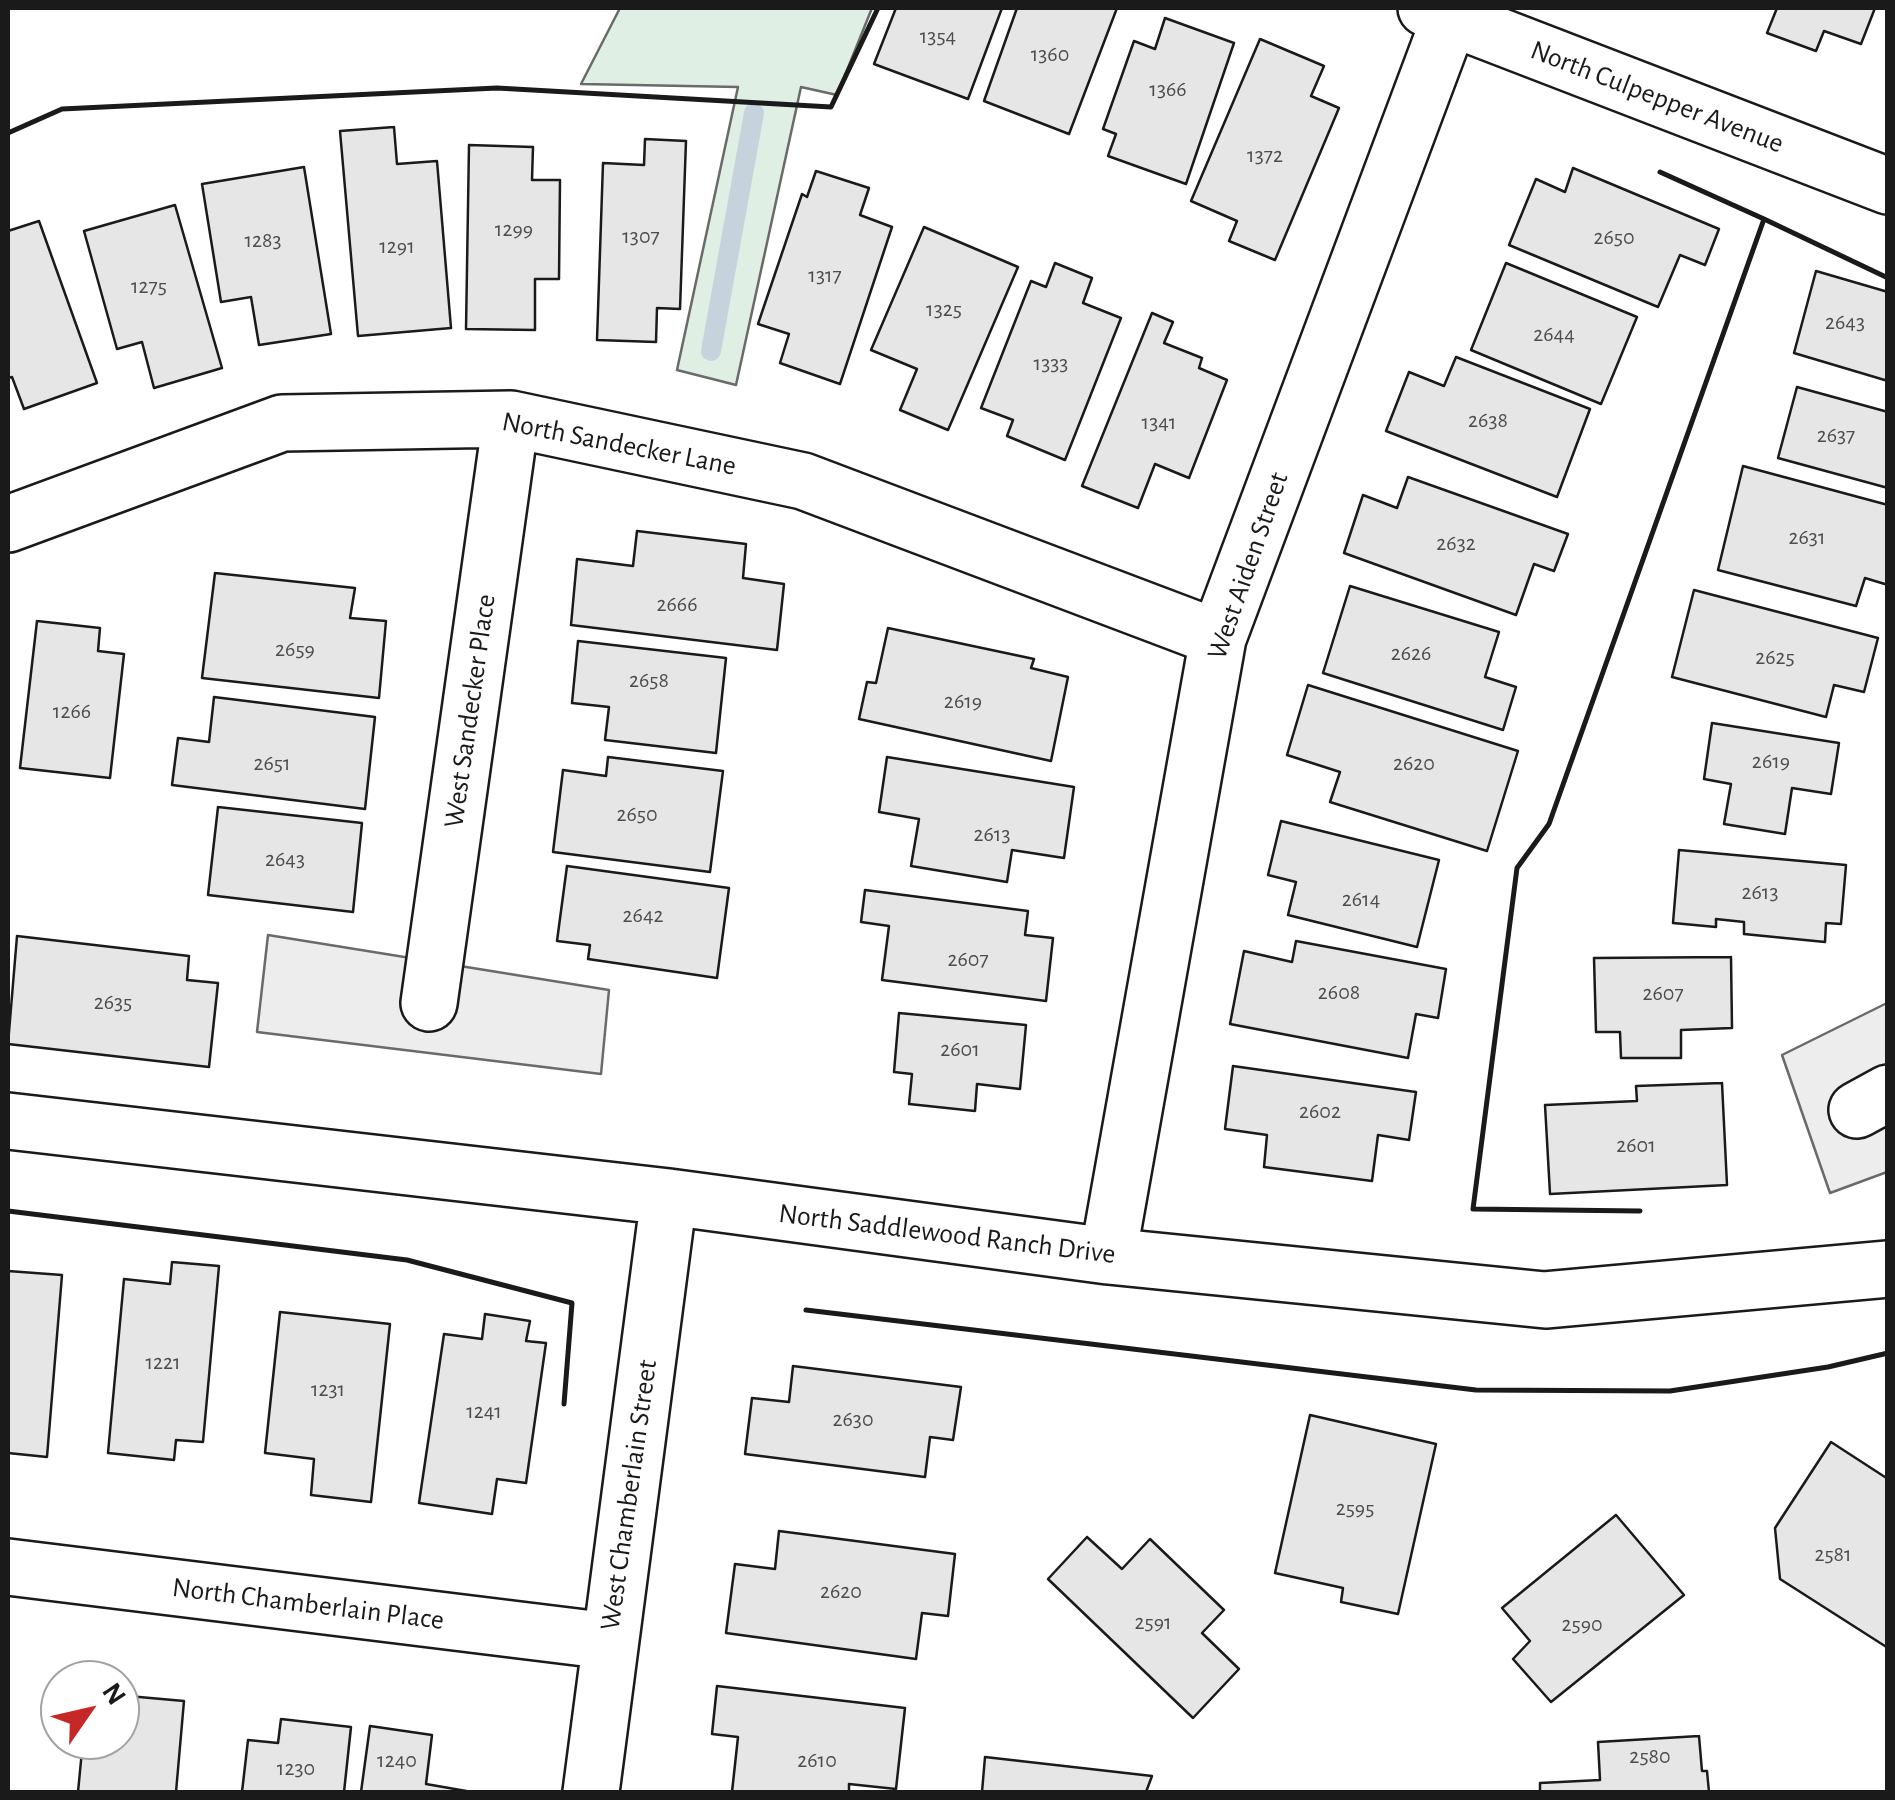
<!DOCTYPE html>
<html>
<head>
<meta charset="utf-8">
<style>
  body { margin:0 }
  #map { position:relative; width:1895px; height:1800px; overflow:hidden; background:#fff; font-family:"Alegreya Sans",sans-serif }
  canvas { display:block }
  .frame { position:absolute; inset:0; border:10px solid #1a1a1a; pointer-events:none }
  .north { position:absolute; left:40px; top:1660px; width:100px; height:100px; box-sizing:border-box; background:#fff; border:2px solid #a3a3a3; border-radius:50%; rotate:56deg; font-size:28px; font-weight:700; line-height:40px; text-align:center; color:#1a1a1a }
  .north::after { content:''; display:block; margin:auto; width:35px; height:45px; background:#c62828; clip-path:polygon(50% 0,100% 100%,50% 72%,0 100%) }
</style>
</head>
<body>
<div id="map">
<canvas width="1895" height="1800"></canvas>
<div class="frame"></div>
<div class="north">N</div>
</div>
<script>
const ctx = document.querySelector('canvas').getContext('2d');
ctx.lineJoin = 'round';
function fillPath(path, color) { ctx.fillStyle = color; ctx.fill(path, 'evenodd'); }
const toPath = rows => new Path2D(rows.map(r => 'M' + r).join(''));
function trace(path, color, width, dash) { ctx.strokeStyle = color; ctx.lineWidth = width; ctx.lineCap = dash ? 'butt' : 'round'; ctx.setLineDash(dash || []); ctx.stroke(path); }
function write(font, color, halo, rows, align = 'center') {
  ctx.font = font + ' "Alegreya Sans",sans-serif'; ctx.lineWidth = 8; ctx.setLineDash([]); ctx.textBaseline = 'middle'; ctx.strokeStyle = halo; ctx.fillStyle = color; for (const [text, x, y, turn = 0] of rows) {
    ctx.save(); ctx.translate(x, y); ctx.rotate((+turn || 0) * Math.PI / 180); ctx.textAlign = isNaN(turn) ? turn : align; if (halo) ctx.strokeText(text, 0, 0); ctx.fillText(text, 0, 0); ctx.restore();
  }
}
const green = toPath([
  [620,8,872,8,837,95,801,87,736,385,677,370,738,87,581,84,620,8]
]);
fillPath(green, '#e0efe3');
trace(green, '#6a6a6a', 2.5);
const parking = toPath([
  [268,935,609,990,601,1074,257,1032,268,935],
  [1887,1003,1887,1172,1830,1193,1782,1055,1887,1003]
]);
fillPath(parking, '#ededed');
trace(parking, '#6a6a6a', 2.5);
trace(toPath([
  [711,351,754,113]
]), '#c6d2dc', 20);
const building = toPath([
  [896,8,1002,8,968,99,874,64,896,8],
  [1017,8,1117,8,1069,134,984,101,1017,8],
  [1777,8,1875,8,1861,44,1824,31,1816,51,1767,33,1777,8],
  [1165,18,1234,43,1186,184,1108,156,1116,134,1103,129,1134,41,1155,49,1165,18],
  [1260,39,1324,66,1311,96,1339,108,1275,260,1229,241,1237,221,1191,201,1260,39],
  [394,127,397,164,437,161,451,328,358,336,340,131,394,127],
  [645,139,686,141,680,309,657,308,656,342,597,340,603,163,644,165,645,139],
  [469,145,533,147,532,180,560,180,559,279,535,279,535,330,466,329,469,145],
  [304,167,331,334,259,345,251,297,221,302,202,184,304,167],
  [1573,168,1719,229,1705,265,1680,255,1658,307,1509,245,1536,179,1565,192,1573,168],
  [816,171,869,188,860,215,892,227,840,384,780,363,789,334,758,324,802,194,807,197,816,171],
  [175,205,222,368,154,388,142,342,117,349,84,231,175,205],
  [39,221,97,383,24,409,12,377,8,378,8,231,39,221],
  [924,227,1018,267,948,430,900,410,917,369,871,350,924,227],
  [1055,263,1092,278,1083,303,1121,318,1065,460,1007,436,1013,420,981,408,1031,281,1046,287,1055,263],
  [1506,263,1637,317,1601,404,1471,350,1506,263],
  [1816,271,1888,292,1888,381,1794,353,1816,271],
  [1152,313,1173,322,1164,343,1202,358,1199,368,1227,380,1189,478,1155,464,1138,508,1082,486,1152,313],
  [1456,357,1590,409,1557,497,1386,431,1409,372,1444,386,1456,357],
  [1797,387,1888,412,1888,488,1778,458,1797,387],
  [1743,466,1888,505,1888,585,1865,578,1856,606,1718,570,1743,466],
  [1408,477,1568,534,1554,571,1534,564,1516,615,1344,553,1363,495,1397,508,1408,477],
  [637,531,746,544,743,578,784,584,777,650,571,625,577,559,633,566,637,531],
  [215,573,355,588,350,618,386,621,379,698,202,678,215,573],
  [1350,586,1499,632,1485,677,1516,687,1503,730,1323,673,1350,586],
  [1694,590,1878,638,1864,692,1834,685,1826,717,1672,677,1694,590],
  [37,621,100,628,98,651,124,654,110,778,20,768,37,621],
  [888,628,1034,659,1031,668,1068,677,1051,761,859,719,867,682,876,683,888,628],
  [578,641,726,658,716,753,605,740,609,707,572,703,578,641],
  [1308,685,1518,751,1487,851,1330,802,1340,772,1287,755,1308,685],
  [214,697,375,717,365,809,172,785,178,738,209,742,214,697],
  [1712,723,1839,743,1831,794,1792,788,1785,834,1724,824,1731,784,1704,779,1712,723],
  [608,757,723,771,710,872,553,852,563,770,606,776,608,757],
  [887,757,1074,787,1064,858,1012,850,1007,882,911,866,919,819,879,812,887,757],
  [218,807,362,823,353,912,208,895,218,807],
  [1281,821,1439,860,1417,947,1288,915,1296,882,1268,875,1281,821],
  [1679,850,1846,865,1841,924,1826,923,1825,942,1744,934,1744,922,1716,919,1716,927,1673,923,1679,850],
  [567,866,729,888,717,978,588,959,590,945,557,941,567,866],
  [865,890,1028,911,1025,935,1053,938,1046,1001,882,980,889,926,861,922,865,890],
  [17,936,189,956,187,980,218,983,209,1067,8,1044,17,936],
  [1296,941,1446,969,1438,1018,1416,1014,1408,1058,1230,1024,1244,951,1292,962,1296,941],
  [1731,957,1732,1028,1681,1030,1681,1058,1621,1058,1620,1032,1596,1032,1594,958,1731,957],
  [899,1013,1026,1025,1020,1089,977,1084,975,1111,909,1104,912,1074,894,1072,899,1013],
  [1233,1066,1416,1092,1409,1140,1378,1135,1372,1181,1264,1167,1267,1135,1225,1129,1233,1066],
  [1722,1083,1727,1185,1550,1194,1545,1105,1637,1101,1636,1086,1722,1083],
  [172,1262,219,1266,203,1442,176,1440,174,1460,108,1453,124,1279,170,1284,172,1262],
  [8,1271,62,1275,47,1457,8,1453,8,1271],
  [280,1312,390,1324,371,1502,311,1495,314,1459,265,1453,280,1312],
  [485,1314,530,1321,526,1341,546,1343,526,1483,497,1479,492,1514,419,1503,444,1334,482,1339,485,1314],
  [793,1366,961,1387,953,1440,930,1437,925,1477,745,1454,752,1398,789,1402,793,1366],
  [1310,1415,1436,1444,1398,1614,1341,1602,1343,1588,1275,1573,1310,1415],
  [1831,1442,1888,1479,1888,1648,1780,1579,1775,1528,1831,1442],
  [1616,1515,1684,1595,1551,1702,1513,1659,1530,1641,1502,1608,1616,1515],
  [779,1531,955,1554,948,1616,922,1613,916,1659,726,1633,735,1564,775,1569,779,1531],
  [1087,1537,1122,1569,1150,1539,1224,1610,1202,1633,1239,1669,1193,1718,1048,1579,1087,1537],
  [717,1686,905,1708,896,1789,849,1784,849,1792,732,1792,738,1737,712,1734,717,1686],
  [128,1696,184,1701,176,1792,78,1792,83,1740,120,1740,120,1732,124,1732,128,1696],
  [281,1719,351,1727,344,1792,242,1792,248,1740,278,1743,281,1719],
  [370,1726,432,1735,426,1784,472,1792,361,1792,370,1726],
  [1699,1736,1702,1771,1707,1771,1709,1792,1540,1792,1540,1783,1600,1780,1598,1742,1699,1736],
  [985,1757,1152,1776,1146,1792,982,1792,985,1757]
]);
fillPath(building, '#e6e6e6');
trace(building, '#1a1a1a', 2.5);
const minor = toPath([
  [1426,8,1888,186],
  [8,524,282,423,511,419,803,481,1218,638],
  [429,1003,511,419],
  [1857,1110,1888,1093],
  [8,1121,669,1197,1108,1256,1545,1300,1888,1269],
  [1108,1256,1218,638,1450,18],
  [8,1567,609,1641],
  [591,1792,669,1197]
]);
trace(minor, '#1a1a1a', 60);
trace(minor, '#fff', 55);
trace(toPath([
  [8,133,62,109,497,88,831,107,878,8],
  [1660,172,1764,219],
  [8,1211,407,1260,572,1303,564,1404],
  [1640,1211,1473,1209,1517,868,1549,824,1764,219,1888,278],
  [806,1310,1476,1390,1670,1391,1828,1367,1888,1353]
]), '#1a1a1a', 5);
write('22px', '#4d4d4d', null, [
  ["1354",938,36],
  ["1360",1050,54],
  ["1366",1168,89],
  ["1372",1265,155],
  ["1299",514,229],
  ["1307",641,236],
  ["2650",1614,237],
  ["1283",263,240],
  ["1291",397,246],
  ["1317",825,275],
  ["1275",149,286],
  ["1325",944,309],
  ["2643",1845,322],
  ["2644",1554,334],
  ["1333",1051,363],
  ["2638",1488,420],
  ["1341",1159,422],
  ["2637",1836,435],
  ["2631",1807,537],
  ["2632",1456,543],
  ["2666",677,604],
  ["2659",295,649],
  ["2626",1411,653],
  ["2625",1775,657],
  ["2658",649,680],
  ["2619",963,701],
  ["1266",72,711],
  ["2619",1771,761],
  ["2651",272,763],
  ["2620",1414,763],
  ["2650",637,814],
  ["2613",992,834],
  ["2643",285,859],
  ["2613",1760,892],
  ["2614",1361,899],
  ["2642",643,915],
  ["2607",968,959],
  ["2608",1339,992],
  ["2607",1663,993],
  ["2635",113,1002],
  ["2601",960,1049],
  ["2602",1320,1111],
  ["2601",1636,1145],
  ["1221",163,1362],
  ["1231",328,1389],
  ["1241",484,1411],
  ["2630",853,1419],
  ["2595",1355,1508],
  ["2581",1833,1554],
  ["2620",841,1591],
  ["2591",1153,1622],
  ["2590",1582,1624],
  ["2580",1650,1756],
  ["1240",397,1760],
  ["2610",817,1760],
  ["1230",296,1768]
]);
write('28px', '#1a1a1a', '#fff', [
  ["North Culpepper Avenue",1657,97,21],
  ["North Sandecker Lane",619,444,11],
  ["West Aiden Street",1248,566,-71],
  ["West Sandecker Place",470,711,-82],
  ["North Saddlewood Ranch Drive",947,1234,7],
  ["West Chamberlain Street",629,1495,-82],
  ["North Chamberlain Place",308,1604,7]
]);
</script>
</body>
</html>
